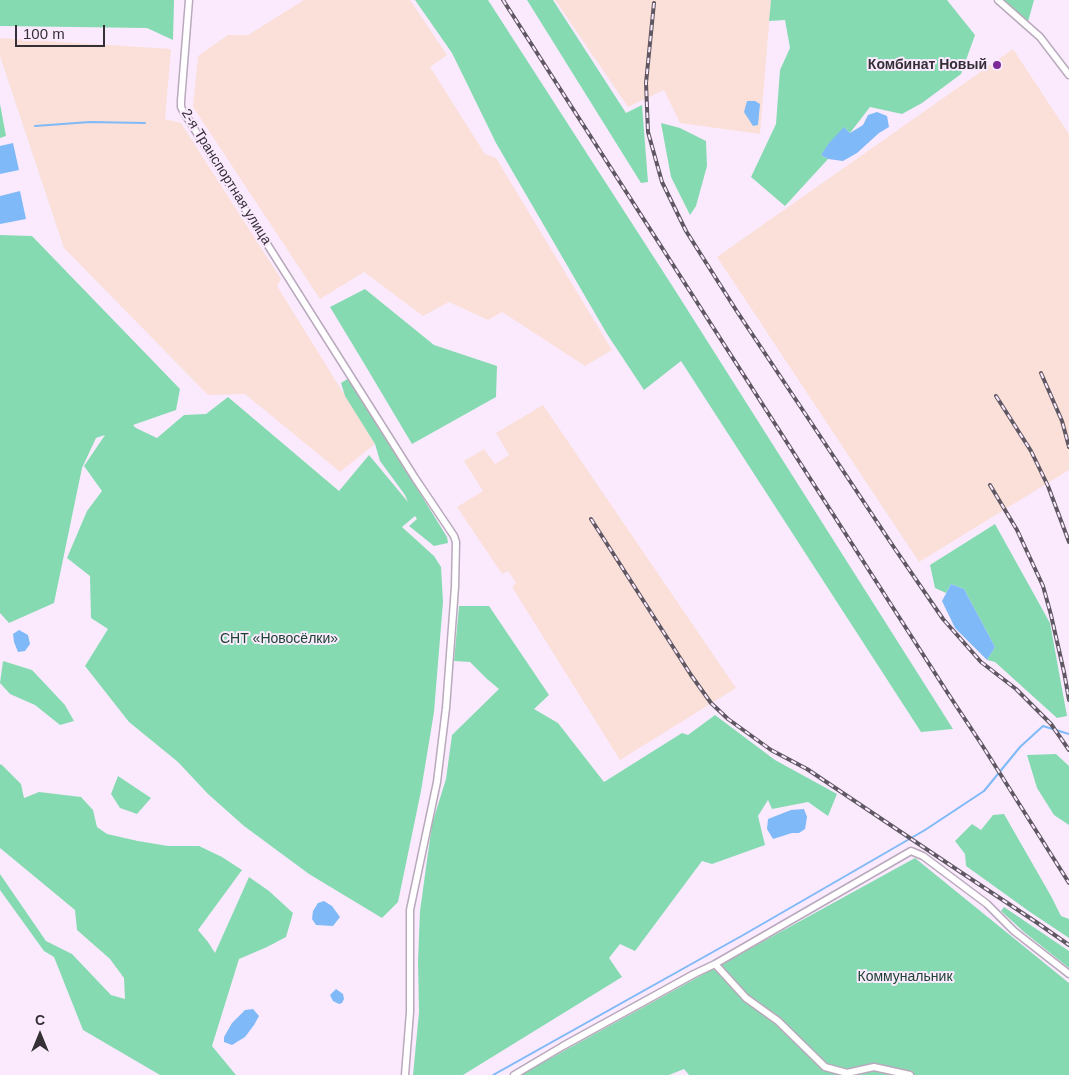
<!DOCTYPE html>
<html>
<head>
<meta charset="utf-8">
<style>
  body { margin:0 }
  #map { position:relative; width:1069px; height:1075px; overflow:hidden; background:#fbeafe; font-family:Helvetica,sans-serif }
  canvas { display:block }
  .north { position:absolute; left:15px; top:1010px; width:50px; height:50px; -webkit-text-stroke:4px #fbeafe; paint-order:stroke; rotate:0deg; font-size:14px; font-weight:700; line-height:20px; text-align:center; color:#352f36 }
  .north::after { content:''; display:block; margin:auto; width:18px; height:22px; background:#352f36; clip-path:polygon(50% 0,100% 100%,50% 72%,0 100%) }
  .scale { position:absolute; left:15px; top:25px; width:90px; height:22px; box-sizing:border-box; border:2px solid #352f36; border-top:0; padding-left:6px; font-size:15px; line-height:18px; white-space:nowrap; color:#352f36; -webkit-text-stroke:4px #fbeafe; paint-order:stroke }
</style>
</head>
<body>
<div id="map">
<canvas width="1069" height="1075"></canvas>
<div class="north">С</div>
<div class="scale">100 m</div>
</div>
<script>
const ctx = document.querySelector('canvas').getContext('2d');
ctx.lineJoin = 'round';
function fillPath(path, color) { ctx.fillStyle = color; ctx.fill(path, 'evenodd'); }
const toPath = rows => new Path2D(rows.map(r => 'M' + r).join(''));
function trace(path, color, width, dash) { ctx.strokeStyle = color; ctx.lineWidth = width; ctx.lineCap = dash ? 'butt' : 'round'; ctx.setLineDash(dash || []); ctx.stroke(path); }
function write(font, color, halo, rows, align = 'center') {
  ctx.font = font + ' Helvetica,sans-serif'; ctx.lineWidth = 4; ctx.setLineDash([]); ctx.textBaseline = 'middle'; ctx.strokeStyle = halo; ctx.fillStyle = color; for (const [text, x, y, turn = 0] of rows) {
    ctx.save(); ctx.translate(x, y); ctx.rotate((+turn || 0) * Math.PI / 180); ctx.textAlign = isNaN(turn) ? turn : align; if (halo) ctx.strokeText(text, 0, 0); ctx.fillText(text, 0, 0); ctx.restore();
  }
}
fillPath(toPath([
  [304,0,410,0,447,55,430,67,485,154,496,158,612,350,585,366,502,312,488,320,449,302,423,316,364,272,320,299,193,107,198,56,228,35,248,35],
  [555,0,771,0,760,134,680,123,664,90,628,107],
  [0,38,171,49,165,119,181,123,281,279,277,286,375,444,340,472,245,394,208,395,64,248,0,56],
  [1013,49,1069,134,1069,470,919,562,717,257],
  [543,405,736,688,620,760,512,587,516,583,508,571,502,574,457,507,483,491,464,461,484,449,495,464,509,455,496,433]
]), '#fae0d8');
fillPath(toPath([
  [0,0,174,0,173,40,147,28,0,26],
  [415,0,488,0,673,287,953,729,921,732,681,361,644,390,607,334,496,143,452,53],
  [527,0,553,0,626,113,642,105,648,182,641,183],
  [771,0,947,0,975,35,961,74,922,103,902,114,870,107,850,133,844,127,821,155,828,159,785,206,751,177,776,124,780,70,790,48,785,20,769,21],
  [1004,0,1034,0,1028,22],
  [0,104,6,136,0,138],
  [661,123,680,128,706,141,707,166,696,206,690,215,671,177],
  [0,235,32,236,180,389,176,410,133,425,136,428,157,438,184,415,206,414,228,397,339,491,369,455,408,502,405,495,380,461,375,444,345,396,341,383,349,378,447,537,448,543,434,546,409,526,417,519,415,516,402,527,434,556,441,567,443,602,434,712,421,791,398,902,382,918,309,874,244,826,208,794,178,762,129,722,85,666,108,629,91,618,90,576,67,558,87,511,102,491,84,466,105,435,96,438,82,468,54,603,9,623,0,613],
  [365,289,434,345,497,366,496,397,412,444,365,365,330,307],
  [995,524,1050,623,1067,716,1057,718,995,662,987,660,995,647,964,589,951,584,946,593,935,588,930,565],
  [459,606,489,606,549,695,534,709,558,723,604,782,682,733,688,735,715,715,775,760,837,794,828,816,808,802,772,809,768,800,758,816,765,845,712,864,702,861,635,951,620,944,609,958,622,977,463,1075,413,1075,419,1012,418,961,420,911,432,824,446,779,452,735,499,689,487,679,470,662,454,661],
  [3,661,32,670,65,705,74,721,60,725,35,705,10,694,0,683],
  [1056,754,1069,766,1069,825,1054,815,1037,788,1027,755],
  [1,764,21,784,24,798,39,792,81,797,93,810,97,827,107,834,138,841,168,846,199,846,222,857,242,870,198,930,208,942,215,953,249,877,269,891,293,913,286,937,267,947,239,959,212,1046,236,1075,160,1075,83,1030,54,957,44,951,0,890,0,874,46,941,72,954,111,995,125,999,124,978,110,959,77,930,75,910,0,848,0,765],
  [118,776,151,798,137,814,120,808,111,794],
  [1004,814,1051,896,1061,916,1069,919,1069,938,1030,912,966,866,965,854,955,841,972,824,981,830,993,815],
  [915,858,1069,983,1069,1075,689,1075,684,1069,669,1075,521,1075,560,1053],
  [1004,907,1069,951,1069,968,1024,932,1001,911]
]), '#86dab1');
fillPath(toPath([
  [747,101,755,101,760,104,758,125,753,126,744,112],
  [877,112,887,116,889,127,879,133,857,153,843,161,828,159,821,155,829,143,844,127,850,133,863,125,868,115],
  [13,143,19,170,0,174,0,146],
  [20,191,26,219,0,224,0,196],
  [951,584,964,589,995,647,987,660,955,628,942,601],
  [19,630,28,635,30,644,25,651,18,652,14,642,13,634],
  [804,809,807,817,805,829,799,833,792,833,773,839,767,829,768,819,791,810],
  [324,901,332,906,340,917,333,926,316,925,312,919,313,911,318,903],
  [336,989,343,994,344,999,342,1003,339,1004,333,1001,330,995],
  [253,1009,259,1016,254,1025,245,1037,232,1045,224,1042,224,1037,232,1023,245,1010]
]), '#7fb9f7');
trace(toPath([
  [35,126,90,122,145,123],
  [493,1075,745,934,925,830,984,791,1020,747,1043,726,1069,734]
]), '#7fb9f7', 2);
const minor = toPath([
  [189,0,181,101,181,107,183,111,415,478,454,536,456,542,455,587,446,708,437,782,410,910,410,1012,405,1075],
  [998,0,1040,37,1069,75],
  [715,964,746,998,778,1021,825,1067,847,1073,874,1067,910,1075],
  [514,1075,563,1046,694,974,715,964,911,851,923,856,987,904,1014,931,1069,974]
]);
trace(minor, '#b9a9bc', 9);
trace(minor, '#fff', 6);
const rail = toPath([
  [503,0,949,695,982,745,1069,883],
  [654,3,646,83,648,132,662,182,686,231,736,310,808,418,893,546,943,619,981,662,1016,689,1051,724,1069,750],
  [1041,373,1062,421,1069,447],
  [996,396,1031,451,1048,486,1069,542],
  [990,485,1017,530,1043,586,1051,615,1064,672,1069,700],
  [591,519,691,675,711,703,728,719,771,750,807,769,962,873,1036,922,1069,945]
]);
trace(rail, '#5f5761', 4);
trace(rail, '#fbeafe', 2, [5.5]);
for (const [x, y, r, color] of [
  [997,65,5,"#7d2998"]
]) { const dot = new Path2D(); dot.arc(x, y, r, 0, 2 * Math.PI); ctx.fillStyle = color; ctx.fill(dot); trace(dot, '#fbeafe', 2); }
write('bold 14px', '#352f36', '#fbeafe', [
  ["Комбинат Новый",987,65]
], 'right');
write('14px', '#352f36', '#fbeafe', [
  ["2-я Транспортная улица",226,177,58]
]);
write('14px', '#1b4330', '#fbeafe', [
  ["СНТ «Новосёлки»",279,639],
  ["Коммунальник",905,977]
]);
</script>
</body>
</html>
